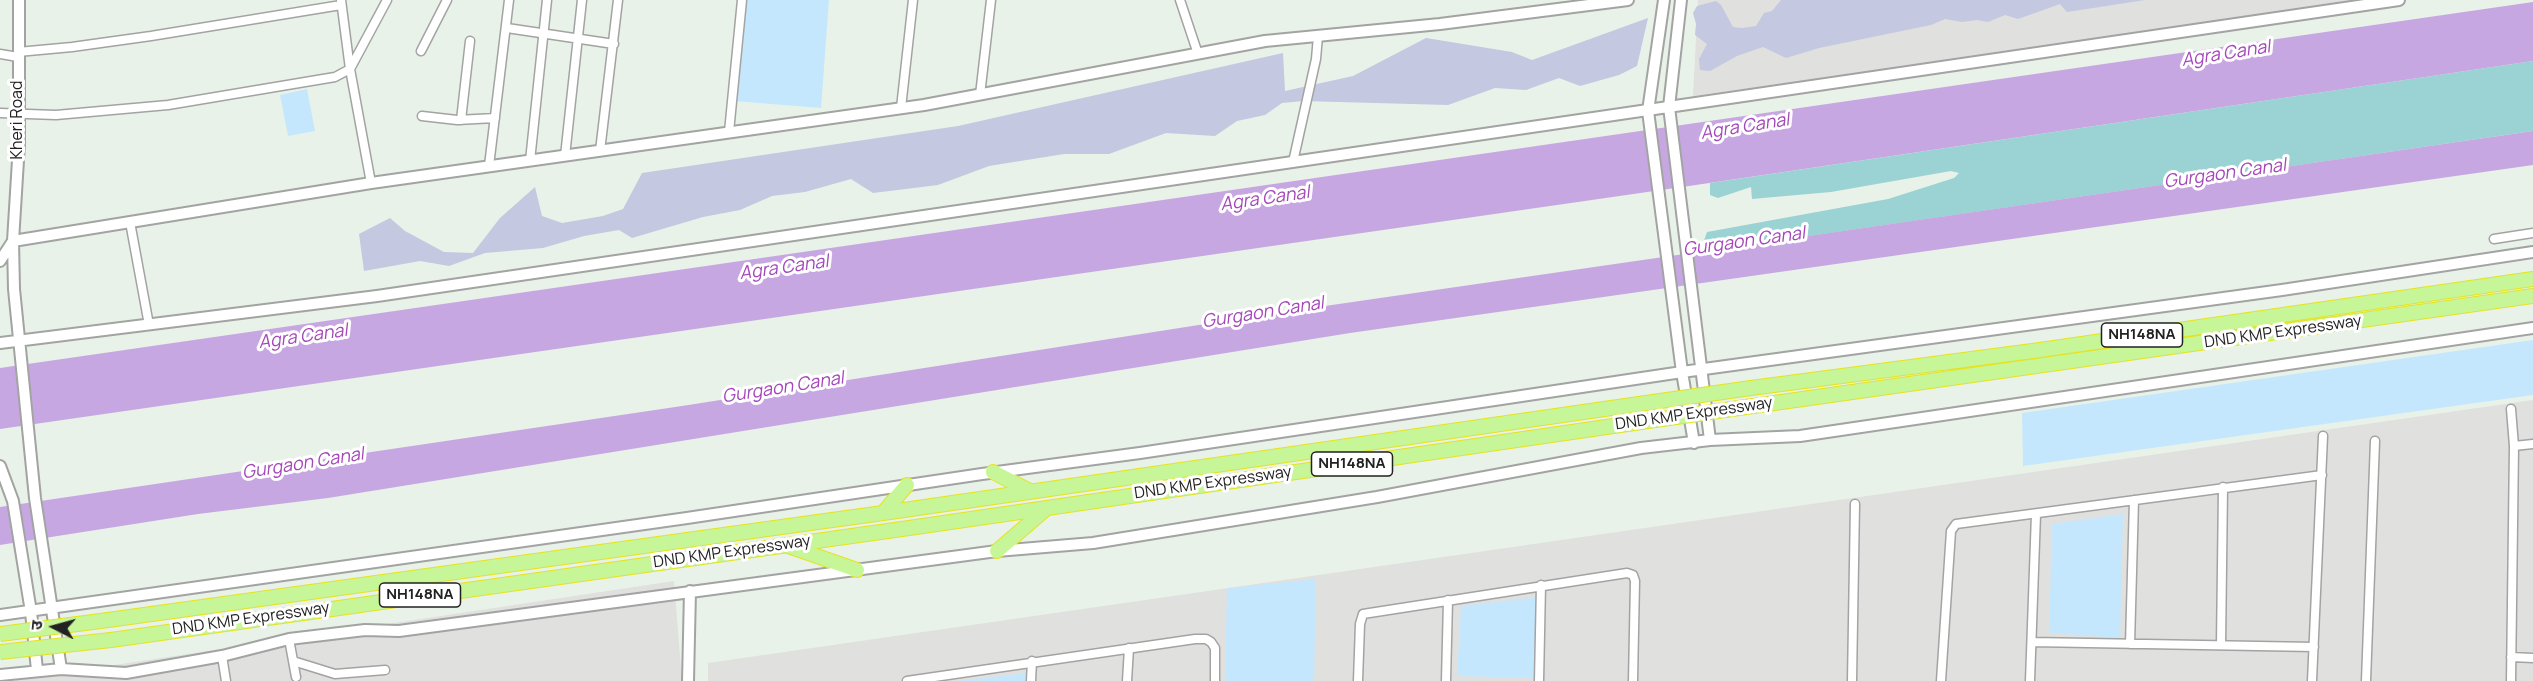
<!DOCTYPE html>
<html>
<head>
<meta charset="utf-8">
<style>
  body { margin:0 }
  #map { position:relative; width:2533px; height:681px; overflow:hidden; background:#e8f2e8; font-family:Manrope,"Noto Sans Devanagari",sans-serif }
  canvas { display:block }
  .north { position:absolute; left:24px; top:597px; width:60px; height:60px; -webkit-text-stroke:4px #fff; paint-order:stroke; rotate:276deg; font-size:16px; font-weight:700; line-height:24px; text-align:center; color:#222 }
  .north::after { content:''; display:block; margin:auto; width:21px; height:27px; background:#222; clip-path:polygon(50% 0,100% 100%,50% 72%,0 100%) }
</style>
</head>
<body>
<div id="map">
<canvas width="2533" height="681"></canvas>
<div class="north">उ</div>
</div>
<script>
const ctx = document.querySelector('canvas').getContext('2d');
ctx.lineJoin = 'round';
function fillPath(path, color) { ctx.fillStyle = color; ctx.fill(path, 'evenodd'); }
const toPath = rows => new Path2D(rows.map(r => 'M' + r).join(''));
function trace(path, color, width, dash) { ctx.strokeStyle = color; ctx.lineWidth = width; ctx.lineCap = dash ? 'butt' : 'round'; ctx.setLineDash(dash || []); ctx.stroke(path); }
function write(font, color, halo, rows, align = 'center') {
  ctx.font = font + ' Manrope,sans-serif'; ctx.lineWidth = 6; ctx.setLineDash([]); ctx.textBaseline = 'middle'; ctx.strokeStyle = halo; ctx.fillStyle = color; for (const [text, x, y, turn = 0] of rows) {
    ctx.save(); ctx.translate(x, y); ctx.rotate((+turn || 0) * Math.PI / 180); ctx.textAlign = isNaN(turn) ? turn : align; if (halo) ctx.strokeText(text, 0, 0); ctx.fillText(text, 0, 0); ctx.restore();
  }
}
fillPath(toPath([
  [1698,0,2382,0,1693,96],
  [2533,400,2533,681,708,681,708,663],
  [674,581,682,681,8,681]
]), '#e0e0df');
fillPath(toPath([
  [2533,61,2533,131,1700,252,1707,232,1888,199,1954,178,1959,173,1951,171,1831,192,1752,199,1751,187,1718,198,1710,195,1710,183]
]), '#9bd3d4');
fillPath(toPath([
  [1781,0,2145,0,2067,12,2060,4,2018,19,2005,15,1988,22,1977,20,1962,22,1945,19,1931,25,1819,48,1786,58,1763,47,1737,56,1710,71,1700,70,1699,59,1707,44,1695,35,1696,24,1693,13,1697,6,1716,1,1721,5,1733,27,1742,28,1756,26,1764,13,1772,11],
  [1648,18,1637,66,1619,75,1580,86,1559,78,1526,90,1495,88,1448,105,1303,101,1282,103,1265,115,1237,121,1215,136,1166,133,1109,154,1064,154,989,166,938,185,873,193,851,179,805,192,772,196,740,210,703,217,632,238,619,230,584,236,543,248,485,253,449,266,420,261,364,271,359,234,390,218,405,231,444,252,473,253,500,218,535,187,542,216,562,223,603,216,623,209,642,173,958,126,1283,53,1285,91,1353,76,1426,38,1512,52,1532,60]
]), '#c4c8e1');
fillPath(toPath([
  [741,0,829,0,821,108,734,101],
  [307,89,315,131,288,136,280,95],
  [2533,340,2533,395,2023,466,2022,413],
  [2123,514,2120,638,2049,633,2052,524],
  [1316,579,1314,681,1225,681,1227,588],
  [1540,597,1536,678,1457,676,1461,606],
  [1028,673,1028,681,959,681]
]), '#c5e7fd');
fillPath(toPath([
  [2533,2,2533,61,1689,186,0,429,0,368],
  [2533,131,2533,165,1350,333,328,498,198,514,0,545,0,507,682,406,1256,316]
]), '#c7a7e2');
const minor = toPath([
  [341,0,350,69,371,183],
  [1180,0,1198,54],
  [507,28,614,44],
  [421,51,447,0],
  [18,52,72,47,151,36,341,5],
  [0,54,18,57],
  [980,95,991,0],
  [901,108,913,0],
  [0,113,56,115,168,105,335,77,350,69,387,0],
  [422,116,457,120,495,118],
  [461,120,470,41],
  [729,132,742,0],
  [600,151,618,0],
  [565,156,582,0],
  [530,161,547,0],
  [1293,162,1316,59,1318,36],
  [489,166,509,0],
  [130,222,149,325],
  [2494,239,2533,233],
  [2514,446,2533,444],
  [289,639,296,677],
  [2032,642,2314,647],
  [2130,644,2134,500],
  [2221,645,2223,487],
  [222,656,226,681],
  [2511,657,2533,658],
  [293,661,335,674,385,670],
  [907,681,1195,639,1206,639,1211,642,1215,648,1215,681],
  [1031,681,1032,661],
  [1127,681,1129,648],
  [1358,681,1360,624,1363,614,1627,573,1633,575,1635,581,1633,681],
  [1446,681,1448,600],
  [1539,681,1541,585],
  [1852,681,1855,504],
  [1941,681,1951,531,1956,524,2322,475],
  [2030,681,2036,514],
  [2312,681,2323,436],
  [2366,681,2375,441],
  [2511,681,2514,446,2511,409]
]);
const tertiary = toPath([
  [19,0,19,144,13,241,14,289,35,498,61,669],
  [1664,0,1648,111,1682,372,1694,443],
  [1681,0,1669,107,1710,440],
  [0,261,13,241,371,183,924,105,1265,41,1440,24,1628,0],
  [0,343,377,296,2399,0],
  [0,466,13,501,31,612,37,670],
  [0,615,687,518,982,474,1140,453,1682,372,2282,290,2533,252],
  [0,675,61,669,126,673,222,656,289,639,365,630,399,631,997,551,1093,543,1377,497,1641,448,1710,440,1800,436,2533,328],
  [688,681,690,591]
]);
const trunk = toPath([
  [1751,388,2040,350,2533,279],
  [1753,406,2533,296],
  [993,472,1030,491],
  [883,513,907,485],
  [788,546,857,570],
  [997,551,1047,508],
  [108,620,883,513,1639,404],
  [111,640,909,528,1641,422]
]);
trace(minor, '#a3a3a3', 11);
trace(tertiary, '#a3a3a3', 14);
trace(trunk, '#e7e21f', 16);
trace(minor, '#fff', 8);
trace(tertiary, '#fff', 10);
trace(trunk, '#c6f697', 14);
const trunkBridge = toPath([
  [1639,404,1751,388],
  [1641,422,1753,406],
  [0,634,108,620],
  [0,652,111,640]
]);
trace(trunkBridge, '#e7e21f', 16, []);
trace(trunkBridge, '#c6f697', 14);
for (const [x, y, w] of [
  [2142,335,81],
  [1352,464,81],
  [420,595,81]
]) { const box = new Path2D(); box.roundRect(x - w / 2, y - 12, w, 24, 4.5); ctx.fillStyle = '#fff'; ctx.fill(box); trace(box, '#222', 1.5); }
write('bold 15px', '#222', null, [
  ["NH148NA",2142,335],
  ["NH148NA",1352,464],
  ["NH148NA",420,595]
]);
write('16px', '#222', '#fff', [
  ["Kheri Road",18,120,-90],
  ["DND KMP Expressway",2283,332,-8],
  ["DND KMP Expressway",1694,414,-8],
  ["DND KMP Expressway",1213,483,-8],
  ["DND KMP Expressway",732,552,-8],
  ["DND KMP Expressway",251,619,-8]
]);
write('italic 18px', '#a447b9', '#fff', [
  ["Agra Canal",2226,54,-9],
  ["Agra Canal",1745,127,-9],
  ["Gurgaon Canal",2225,174,-8],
  ["Agra Canal",1265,199,-8],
  ["Gurgaon Canal",1744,242,-8],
  ["Agra Canal",784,268,-8],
  ["Gurgaon Canal",1263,313,-9],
  ["Agra Canal",303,337,-8],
  ["Gurgaon Canal",783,388,-9],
  ["Gurgaon Canal",303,464,-9]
]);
</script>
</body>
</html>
